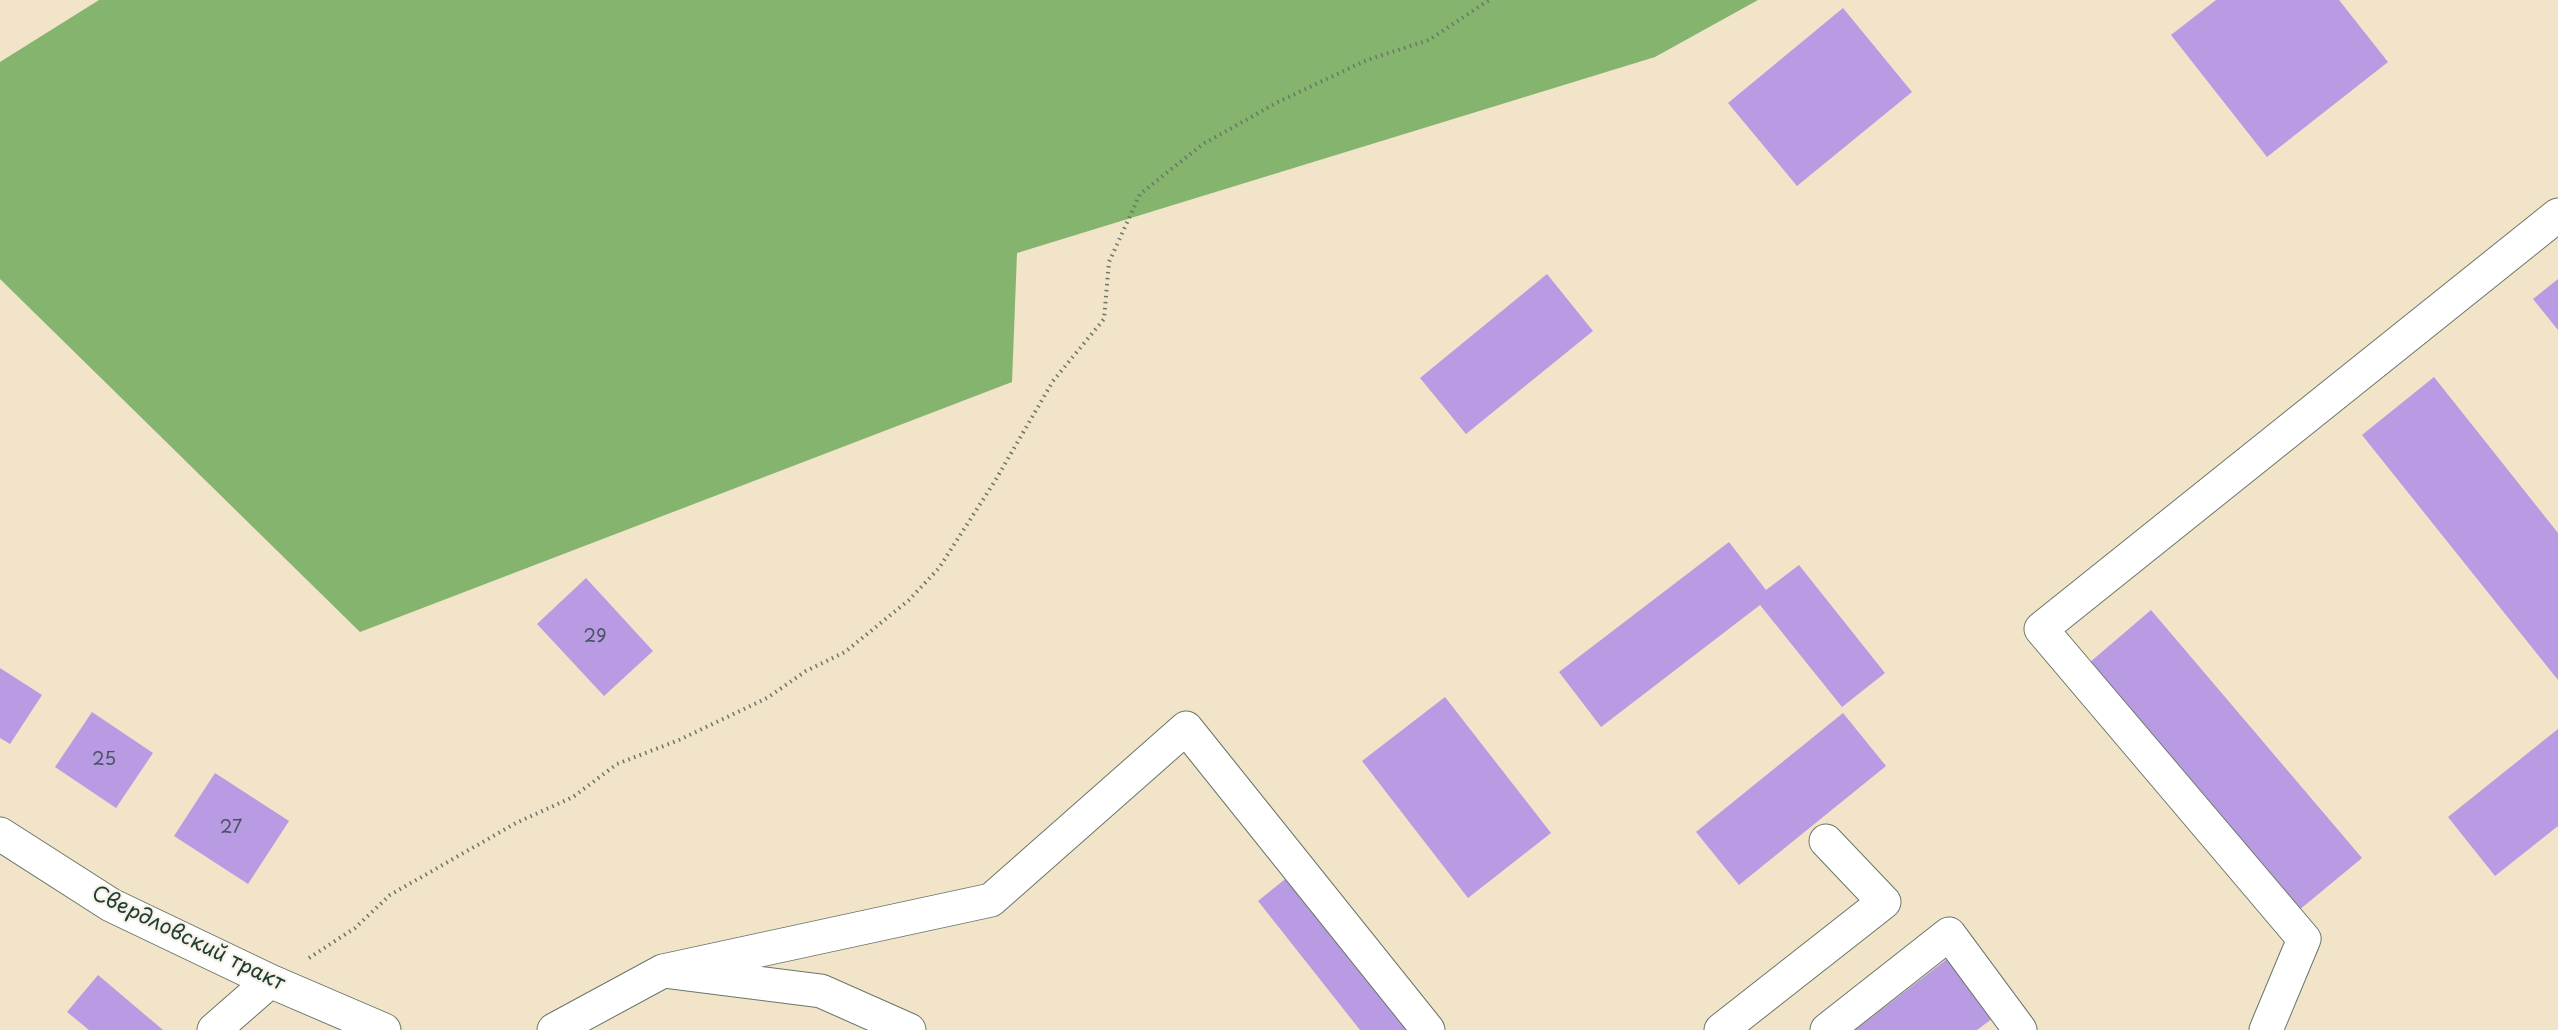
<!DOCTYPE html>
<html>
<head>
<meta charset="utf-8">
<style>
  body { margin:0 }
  canvas { display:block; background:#f2e4c8 }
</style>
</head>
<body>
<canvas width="2558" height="1030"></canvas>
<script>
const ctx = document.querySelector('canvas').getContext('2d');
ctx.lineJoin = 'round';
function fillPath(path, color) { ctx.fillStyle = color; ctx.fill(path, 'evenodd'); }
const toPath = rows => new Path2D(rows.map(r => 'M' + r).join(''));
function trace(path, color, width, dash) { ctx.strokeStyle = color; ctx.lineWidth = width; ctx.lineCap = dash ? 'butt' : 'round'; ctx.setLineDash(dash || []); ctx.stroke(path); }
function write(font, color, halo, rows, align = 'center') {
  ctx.font = font + ' "Playpen Sans",sans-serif'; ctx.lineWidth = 4.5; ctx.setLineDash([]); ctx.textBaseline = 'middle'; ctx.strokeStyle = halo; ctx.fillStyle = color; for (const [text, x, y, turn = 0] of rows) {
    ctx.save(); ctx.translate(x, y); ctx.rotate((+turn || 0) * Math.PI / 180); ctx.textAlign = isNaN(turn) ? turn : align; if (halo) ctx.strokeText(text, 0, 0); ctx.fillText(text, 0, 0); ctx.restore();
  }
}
fillPath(toPath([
  [99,0,1758,0,1655,57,1017,253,1012,382,360,632,0,279,0,62]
]), '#84b46d');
fillPath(toPath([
  [2216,0,2339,0,2388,62,2267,157,2171,35],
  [1843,8,1912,92,1797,186,1728,103],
  [1547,274,1593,331,1466,434,1420,378],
  [2558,279,2558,330,2533,299],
  [2434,377,2558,533,2558,680,2362,435],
  [1729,542,1766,590,1799,565,1885,673,1842,707,1760,605,1601,727,1559,672],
  [586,578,653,651,604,696,537,624],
  [2151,610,2362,858,2298,911,2089,663],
  [0,668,42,695,10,744,0,738],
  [1445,697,1551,833,1468,898,1362,761],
  [92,712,153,753,116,808,55,767],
  [1843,713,1886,766,1739,885,1696,832],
  [2558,729,2558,826,2495,876,2448,817],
  [215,773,289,821,248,884,174,836],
  [1289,876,1411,1030,1360,1030,1258,901],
  [1947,959,1993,1018,1977,1030,1855,1030],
  [98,975,163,1030,89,1030,67,1012]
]), '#b89be3');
const minor = toPath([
  [0,834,111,905,270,981,384,1030],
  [663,971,991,900,1186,728,1428,1030],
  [214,1030,270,981],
  [554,1030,663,971,821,991,909,1030],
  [1721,1030,1884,902,1826,841],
  [1827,1030,1949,934,2020,1030],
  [2266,1030,2304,939,2041,629,2558,215]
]);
trace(minor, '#697768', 35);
trace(toPath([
  [309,958,355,928,390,895,516,823,573,797,617,764,679,740,767,698,806,671,845,652,909,600,939,568,995,481,1053,381,1104,319,1109,262,1140,194,1203,144,1278,102,1367,60,1429,40,1489,0]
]), '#697768', 4, [1.5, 4.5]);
trace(minor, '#fff', 33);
write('18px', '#455460', null, [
  ["29",595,637],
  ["25",104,760],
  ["27",231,828]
]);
write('21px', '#1f3d34', '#f7f3e8', [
  ["Свердловский тракт",188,939,26]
]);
</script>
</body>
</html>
